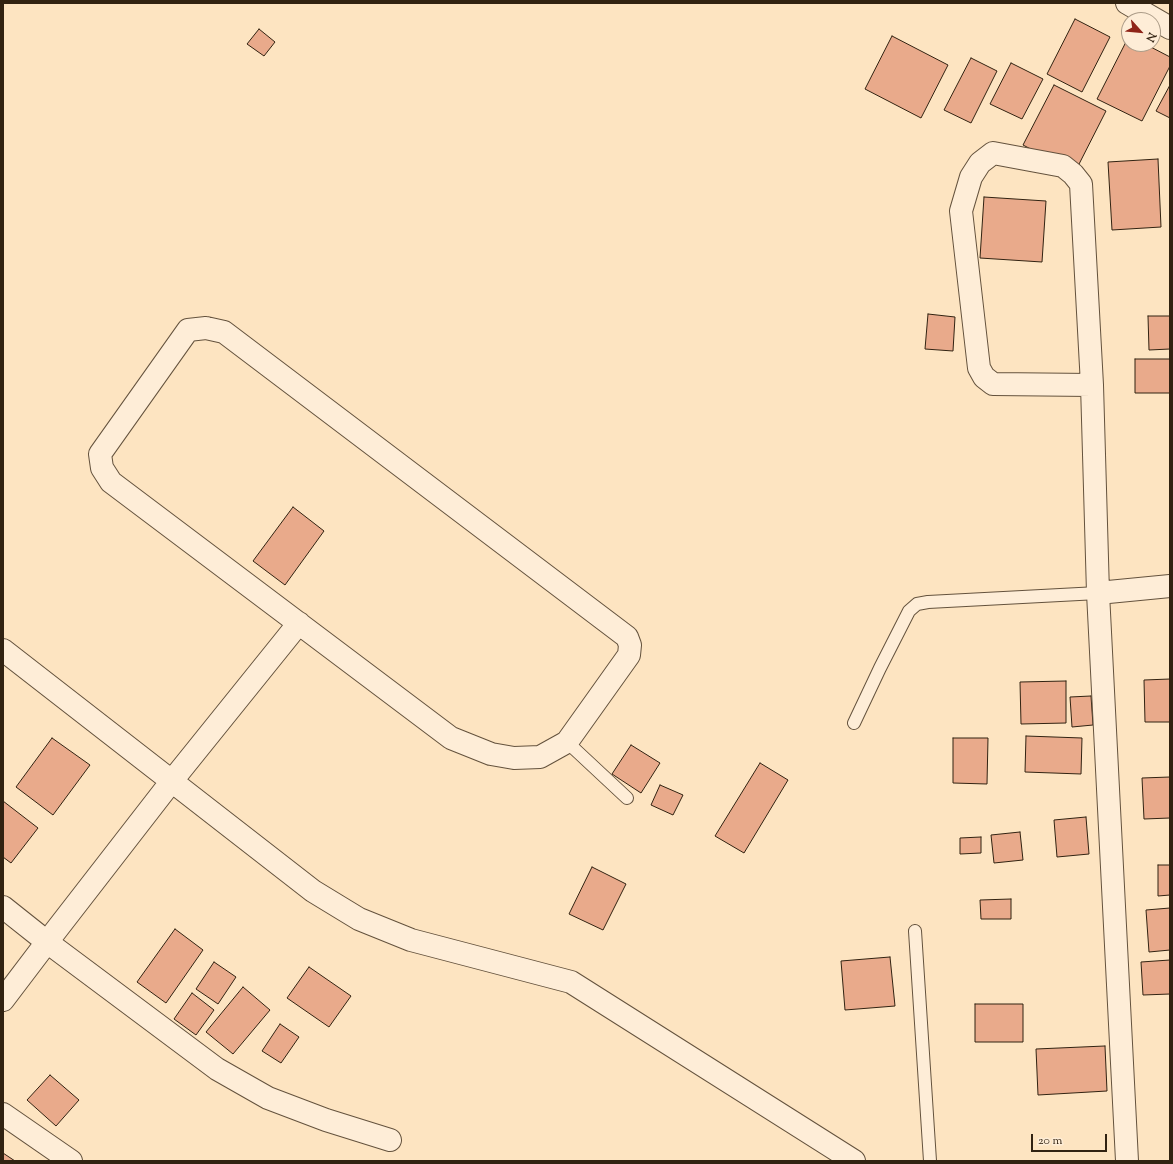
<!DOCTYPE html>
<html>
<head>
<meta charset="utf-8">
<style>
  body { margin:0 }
  #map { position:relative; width:1173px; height:1164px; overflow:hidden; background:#fde4c1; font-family:"Sorts Mill Goudy",serif }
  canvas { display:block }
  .frame { position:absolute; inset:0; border:4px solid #312211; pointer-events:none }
  .north { position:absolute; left:1121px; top:12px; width:40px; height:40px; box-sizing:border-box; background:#feedd7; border:1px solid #ac9c88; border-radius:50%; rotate:117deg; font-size:11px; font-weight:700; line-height:16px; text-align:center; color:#312211 }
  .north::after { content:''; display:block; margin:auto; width:14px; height:18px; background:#8f2418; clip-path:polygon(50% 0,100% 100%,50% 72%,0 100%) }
  .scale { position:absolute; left:1031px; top:1134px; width:76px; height:18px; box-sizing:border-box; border:2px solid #312211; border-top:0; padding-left:5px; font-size:12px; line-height:14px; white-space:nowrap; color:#312211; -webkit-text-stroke:3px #feedd7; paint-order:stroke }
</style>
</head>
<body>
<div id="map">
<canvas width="1173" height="1164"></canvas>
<div class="frame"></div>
<div class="north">N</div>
<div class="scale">20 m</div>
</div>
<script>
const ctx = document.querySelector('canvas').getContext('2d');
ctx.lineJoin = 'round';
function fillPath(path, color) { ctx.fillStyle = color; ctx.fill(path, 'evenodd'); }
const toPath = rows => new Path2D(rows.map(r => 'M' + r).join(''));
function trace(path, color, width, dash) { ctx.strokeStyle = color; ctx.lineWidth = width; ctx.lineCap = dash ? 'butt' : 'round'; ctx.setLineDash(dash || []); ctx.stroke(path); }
const building = toPath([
  [1075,19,1110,37,1082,92,1047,74,1075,19],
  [259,29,275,42,264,56,247,44,259,29],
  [892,36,948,65,921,118,865,89,892,36],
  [1129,36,1129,44,1145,44,1170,57,1170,66,1142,121,1097,99,1129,36],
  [971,58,997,71,971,123,944,110,971,58],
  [1011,63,1043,79,1022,119,990,104,1011,63],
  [1054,85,1106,111,1075,172,1023,145,1054,85],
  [1170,85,1170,118,1156,111,1170,85],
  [1158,159,1161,227,1112,230,1108,162,1158,159],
  [984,197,1046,201,1042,262,980,258,984,197],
  [928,314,955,317,953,351,925,349,928,314],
  [1148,316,1170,316,1170,349,1149,350,1148,316],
  [1135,359,1170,359,1170,393,1135,393,1135,359],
  [293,507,324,531,285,585,253,561,293,507],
  [1170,679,1170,722,1145,722,1144,680,1170,679],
  [1066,681,1066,723,1021,724,1020,682,1066,681],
  [1091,696,1093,725,1072,727,1070,697,1091,696],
  [1026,736,1082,738,1081,774,1025,772,1026,736],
  [52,738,90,765,53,815,16,787,52,738],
  [953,738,988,738,987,784,953,783,953,738],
  [631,745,660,763,641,793,612,774,631,745],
  [760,763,788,780,744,853,715,836,760,763],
  [1170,777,1170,818,1144,819,1142,778,1170,777],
  [660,785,683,795,673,815,651,805,660,785],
  [3,801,38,828,11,863,3,857,3,801],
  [1086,817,1089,854,1057,857,1054,820,1086,817],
  [1020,832,1023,860,994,863,991,835,1020,832],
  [981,837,981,853,960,854,960,838,981,837],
  [1158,865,1170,865,1170,895,1158,896,1158,865],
  [592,867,626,884,603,930,569,914,592,867],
  [1011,899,1011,919,981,919,980,900,1011,899],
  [1170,908,1170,950,1149,952,1146,910,1170,908],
  [175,929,203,950,166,1003,137,982,175,929],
  [890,957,895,1006,845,1010,841,961,890,957],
  [1170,960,1170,994,1143,995,1141,962,1170,960],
  [214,962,236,977,218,1004,196,989,214,962],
  [309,967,351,996,329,1027,287,998,309,967],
  [243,987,270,1010,233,1054,206,1032,243,987],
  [192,993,214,1010,196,1035,174,1019,192,993],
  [975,1004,1023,1004,1023,1042,975,1042,975,1004],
  [280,1024,299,1037,281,1063,262,1051,280,1024],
  [1105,1046,1107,1091,1038,1095,1036,1049,1105,1046],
  [50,1075,79,1100,56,1126,27,1100,50,1075],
  [3,1153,15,1161,3,1161,3,1153]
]);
fillPath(building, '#e9aa8b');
trace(building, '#312211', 1);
const lane = toPath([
  [854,723,880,668,909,611,917,604,928,602,1098,593],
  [567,742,627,798],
  [915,931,930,1161]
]);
const street = toPath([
  [1127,3,1170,28],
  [206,328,224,332,627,637,630,645,629,655,567,742,540,757,514,758,491,754,451,738,111,482,102,468,100,454,188,330,206,328],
  [1092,385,993,384,984,377,979,368,961,211,971,177,980,163,993,153,1063,166,1073,174,1081,184,1092,385,1098,593,1127,1161],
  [1098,593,1170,586],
  [3,650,313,891,359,919,411,940,571,982,854,1161],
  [3,907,47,942,217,1069,268,1098,326,1120,390,1140],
  [3,1000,47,942,171,782,299,623],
  [3,1114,71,1161]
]);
trace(lane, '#64523d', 14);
trace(street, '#64523d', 24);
trace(lane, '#feedd7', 12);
trace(street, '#feedd7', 22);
</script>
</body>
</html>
